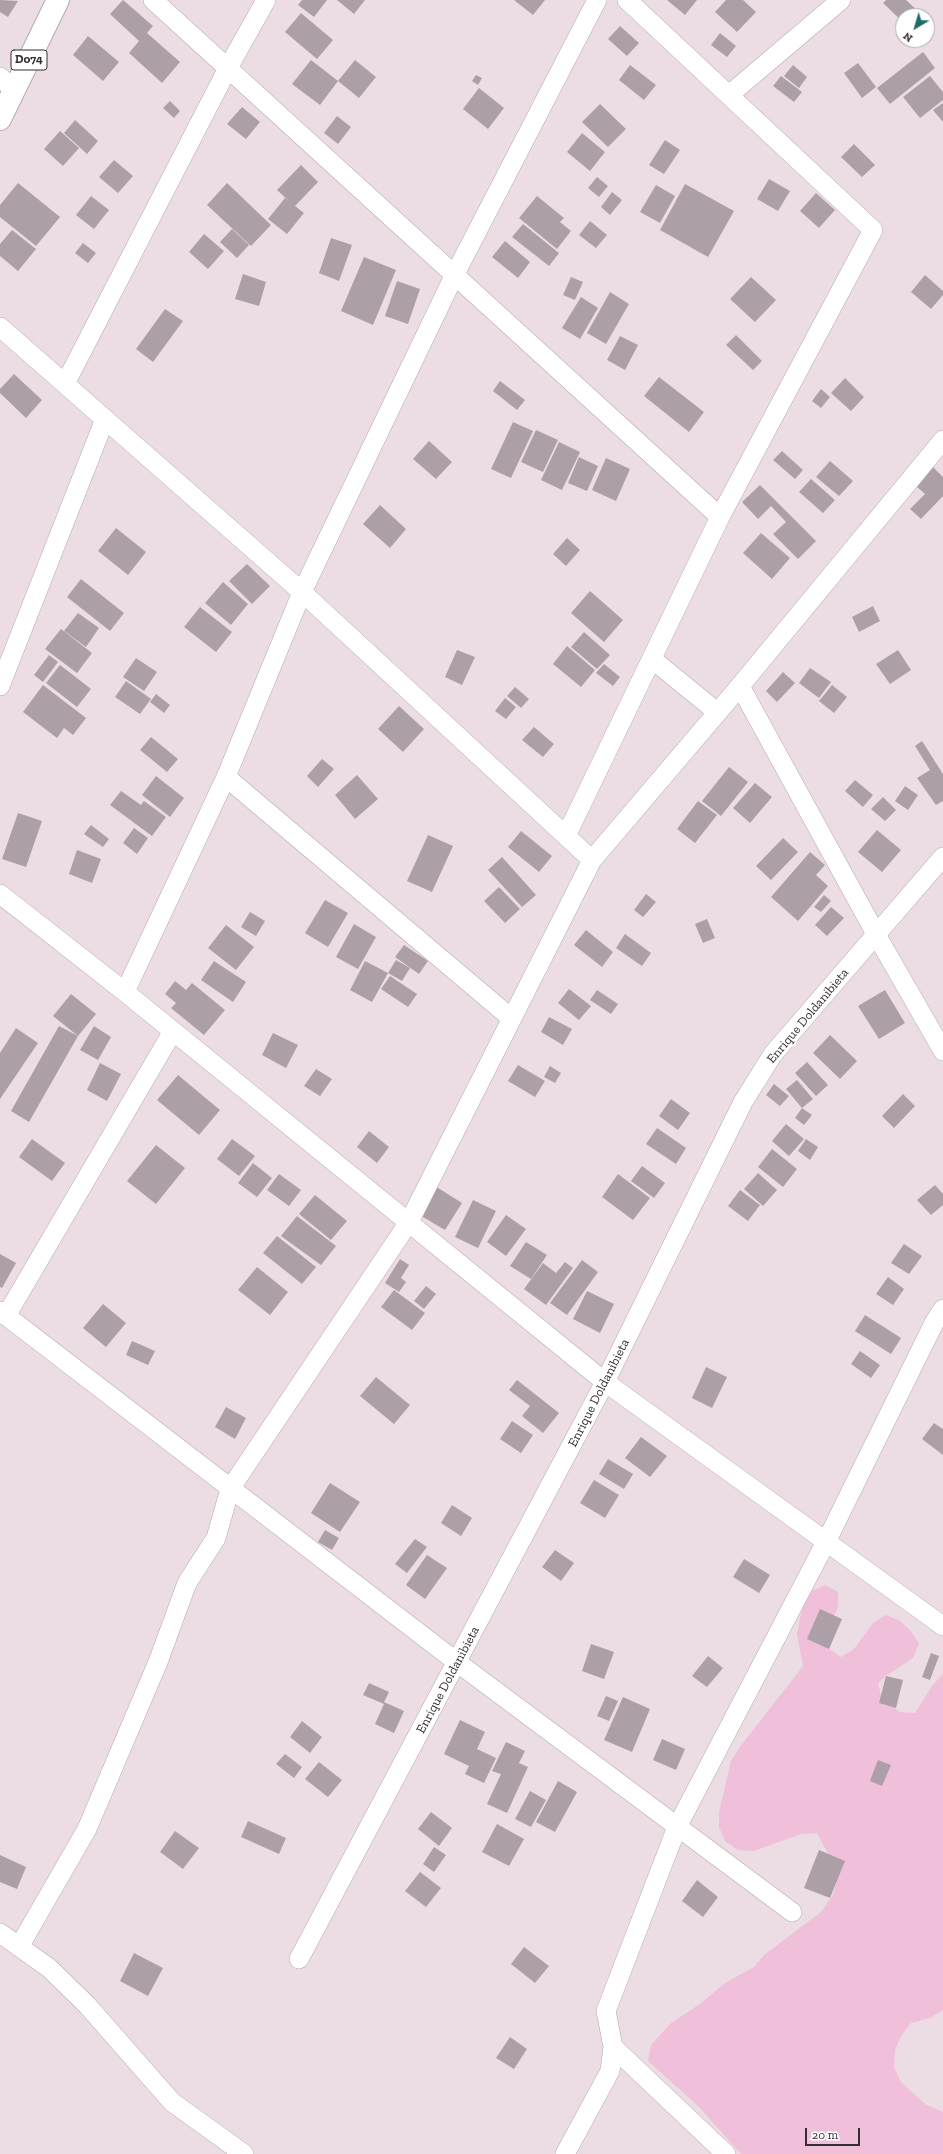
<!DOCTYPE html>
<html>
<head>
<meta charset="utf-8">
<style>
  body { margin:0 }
  #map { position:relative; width:943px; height:2154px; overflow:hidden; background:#ecdde5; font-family:"Zilla Slab",serif }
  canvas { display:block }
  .north { position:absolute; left:895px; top:8px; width:40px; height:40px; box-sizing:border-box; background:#fff; border:1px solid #aeacad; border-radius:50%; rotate:218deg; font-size:11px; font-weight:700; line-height:16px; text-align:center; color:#342f32 }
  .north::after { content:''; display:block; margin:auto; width:14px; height:18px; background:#1e6a6c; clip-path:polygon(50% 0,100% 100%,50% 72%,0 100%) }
  .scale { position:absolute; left:805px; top:2128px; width:55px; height:18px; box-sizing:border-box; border:2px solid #342f32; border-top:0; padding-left:5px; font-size:12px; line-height:14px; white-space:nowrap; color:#342f32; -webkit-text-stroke:3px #fff; paint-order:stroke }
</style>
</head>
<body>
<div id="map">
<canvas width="943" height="2154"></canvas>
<div class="north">N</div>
<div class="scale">20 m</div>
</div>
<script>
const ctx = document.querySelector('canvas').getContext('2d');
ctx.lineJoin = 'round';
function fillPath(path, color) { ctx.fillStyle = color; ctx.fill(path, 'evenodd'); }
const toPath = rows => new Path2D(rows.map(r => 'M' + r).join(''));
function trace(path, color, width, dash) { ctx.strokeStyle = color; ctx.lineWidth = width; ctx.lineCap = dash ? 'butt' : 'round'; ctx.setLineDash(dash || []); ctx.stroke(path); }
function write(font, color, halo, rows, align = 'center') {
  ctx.font = font + ' "Zilla Slab",serif'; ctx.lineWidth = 4; ctx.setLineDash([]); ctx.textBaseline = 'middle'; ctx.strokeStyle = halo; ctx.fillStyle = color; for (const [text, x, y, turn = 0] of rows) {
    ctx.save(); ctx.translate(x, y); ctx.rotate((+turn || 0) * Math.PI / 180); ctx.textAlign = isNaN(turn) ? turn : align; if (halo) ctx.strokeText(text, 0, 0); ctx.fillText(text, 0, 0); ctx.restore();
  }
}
fillPath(toPath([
  [825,1585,838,1592,838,1607,826,1634,829,1649,841,1657,854,1649,873,1623,886,1615,900,1621,911,1631,919,1644,913,1658,886,1676,878,1683,882,1699,900,1712,915,1713,932,1686,943,1674,943,2010,930,2018,911,2023,901,2036,895,2050,894,2067,901,2082,925,2104,943,2112,943,2154,741,2154,699,2107,648,2061,651,2045,671,2023,700,2004,725,1983,754,1967,764,1955,821,1912,833,1895,837,1880,833,1863,817,1833,801,1834,754,1851,738,1850,725,1841,719,1827,719,1812,731,1761,739,1748,803,1666,797,1634,803,1604,812,1591]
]), '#f0bfda');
fillPath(toPath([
  [0,0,18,1,8,17,0,12],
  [123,0,153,26,147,33,180,62,162,83,129,53,139,41,110,14],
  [302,0,327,0,314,17,298,5],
  [337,0,365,0,354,14],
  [514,0,545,0,533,15],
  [667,0,697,0,685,15],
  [726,0,743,0,756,12,737,32,715,12],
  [886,0,906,0,919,12,915,16,903,16,903,22,883,3],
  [301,13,333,40,317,59,285,32],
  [620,26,639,43,627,56,608,39],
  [720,33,736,46,727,57,711,45],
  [88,36,119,62,103,81,73,55],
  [923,52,935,68,890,104,877,88],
  [311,60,338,81,355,60,376,77,359,98,338,81,320,105,292,84],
  [858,63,876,87,862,98,844,73],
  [630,65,656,85,644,100,619,80],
  [793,65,807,77,799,88,784,76],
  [476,75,482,78,478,85,472,81],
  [781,76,802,92,794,102,773,86],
  [930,76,943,92,943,100,920,118,903,97],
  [479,88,504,108,488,129,463,109],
  [170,101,180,111,174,118,163,108],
  [943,103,943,122,933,110],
  [600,104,626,129,608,147,582,122],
  [242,107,260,122,246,139,227,124],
  [337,116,351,127,338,144,324,133],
  [75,120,98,141,87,154,64,133],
  [60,131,79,148,63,166,44,149],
  [582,133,605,152,590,171,567,152],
  [665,140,680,150,664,174,649,165],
  [854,144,875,165,862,177,841,157],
  [114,160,133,176,118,193,99,177],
  [301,165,318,182,295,206,304,213,287,234,268,219,285,198,290,202,277,190],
  [597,177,608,186,599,197,588,188],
  [769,179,790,191,778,211,757,199],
  [18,183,60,217,36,246,0,217,0,205],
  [227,183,271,225,251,246,207,205],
  [685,184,734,211,708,257,660,230],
  [656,185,675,196,660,223,640,212],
  [612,192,622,200,610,215,601,207],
  [816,193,835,210,819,228,800,211],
  [91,196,109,210,94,229,76,215],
  [537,196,564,218,560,222,571,231,557,249,519,218],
  [590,221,607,235,596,248,579,235],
  [523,224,559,253,549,266,512,237],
  [232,229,249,245,237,258,220,242],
  [12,230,36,249,18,271,0,256,0,244],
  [204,234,224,251,208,269,189,252],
  [331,238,352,245,339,281,319,273],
  [505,241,530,262,518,278,492,257],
  [83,243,96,253,88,263,75,253],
  [364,257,396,270,373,325,341,311],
  [243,274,266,282,259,306,235,299],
  [925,275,943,291,943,295,931,309,911,292],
  [571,277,583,282,575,300,563,295],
  [751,277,776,300,755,322,730,299],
  [397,281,420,289,408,324,385,316],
  [610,292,629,304,606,344,587,333],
  [581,297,598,308,580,339,562,328],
  [165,309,183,321,153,362,136,349],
  [736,335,762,361,753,370,726,345],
  [620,336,638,345,625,370,607,360],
  [14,374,42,400,26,418,0,393,0,389],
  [659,377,704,412,689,432,644,396],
  [845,378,864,397,851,411,831,393],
  [500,381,525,400,517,410,493,391],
  [821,389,830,397,821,408,812,401],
  [513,422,533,431,511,478,491,469],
  [536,430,558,440,543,472,521,462],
  [429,441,452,462,436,479,413,459],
  [559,442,580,452,562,490,541,480],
  [782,451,803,470,795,479,773,460],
  [579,457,598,466,587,491,568,483],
  [606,458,630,469,616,501,592,490],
  [830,461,853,481,839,496,816,477],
  [933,467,943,477,943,496,921,519,910,509,925,494,916,486],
  [811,479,835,500,823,513,799,492],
  [760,485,816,541,798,559,773,534,786,522,771,506,758,519,742,502],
  [380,505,406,529,390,548,363,524],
  [116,528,146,552,128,575,98,551],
  [761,533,790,558,772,579,743,553],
  [567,538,580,550,566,566,553,554],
  [247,564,270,586,252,604,229,581],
  [81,579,124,613,110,631,67,597],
  [223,582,248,604,231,625,205,603],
  [590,591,623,620,604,642,571,613],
  [873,606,880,621,859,632,852,617],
  [200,607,232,632,216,652,184,627],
  [78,613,99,628,86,647,64,631],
  [61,629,92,653,77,673,45,649],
  [584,632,610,655,597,669,571,647],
  [567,646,595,670,581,687,553,664],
  [457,650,475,657,462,685,445,677],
  [898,650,911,670,890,684,876,664],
  [49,655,58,662,43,682,34,675],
  [136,658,157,672,144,691,123,677],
  [604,664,620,677,613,686,596,673],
  [60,665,91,689,77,707,46,683],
  [810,668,831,682,819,698,799,683],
  [783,672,795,683,777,702,766,691],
  [126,681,151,699,140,714,115,697],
  [43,685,86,718,73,735,64,728,57,738,23,712],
  [832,685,847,697,834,713,819,701],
  [515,687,529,699,521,708,507,696],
  [156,694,170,705,164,713,150,702],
  [505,698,516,707,506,719,495,711],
  [399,706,424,729,403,752,378,729],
  [534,727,554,744,543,757,522,740],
  [151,737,178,759,167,772,140,750],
  [922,741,943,774,943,801,936,805,917,778,930,770,915,746],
  [322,759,334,769,318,787,307,776],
  [729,767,748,782,721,816,702,801],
  [357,775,378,799,355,819,335,795],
  [156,776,184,798,170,817,142,795],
  [855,780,873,795,863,807,845,791],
  [755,783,772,797,750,823,733,808],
  [905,786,918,795,908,810,895,801],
  [121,791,141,805,144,801,166,817,152,836,110,805],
  [883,797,896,810,885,821,871,809],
  [698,801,717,815,695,843,677,829],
  [18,813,42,821,26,867,2,859],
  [91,825,109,839,103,847,84,834],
  [134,828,148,838,137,854,123,843],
  [877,830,901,850,882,872,858,852],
  [521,831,552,856,539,872,508,847],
  [428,835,453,846,432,892,407,881],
  [783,838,798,852,771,880,756,866],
  [77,850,101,859,92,883,69,874],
  [810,852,825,865,816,875,828,886,798,921,771,897],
  [502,857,536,895,522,907,488,870],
  [499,887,520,909,505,923,484,901],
  [646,894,656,902,643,917,634,910],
  [824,895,831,901,821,912,814,907],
  [325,900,348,913,328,947,305,933],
  [831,907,844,918,827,936,815,925],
  [250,912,265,921,256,936,241,927],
  [707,919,715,938,703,943,695,924],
  [354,924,376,937,358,969,336,957],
  [226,925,254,947,236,970,208,948],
  [586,930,613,952,602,967,574,945],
  [625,934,651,953,642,966,616,948],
  [404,945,428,961,419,974,395,957],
  [396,960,410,968,402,981,388,973],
  [214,961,246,982,233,1002,201,980],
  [365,961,388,973,372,1002,350,990],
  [390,976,417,994,408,1007,381,989],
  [175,981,186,990,192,983,225,1010,204,1035,171,1008,176,1003,165,994],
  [569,989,591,1006,579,1020,558,1003],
  [597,990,618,1004,611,1014,590,1000],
  [885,990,905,1023,879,1039,858,1006],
  [71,994,96,1014,78,1036,53,1016],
  [549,1017,572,1029,563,1045,541,1032],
  [59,1026,78,1036,29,1122,11,1111],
  [94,1026,111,1037,98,1060,80,1050],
  [16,1028,38,1043,0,1099,0,1053],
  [273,1033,298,1045,286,1068,262,1055],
  [830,1035,857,1061,840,1079,813,1053],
  [807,1062,828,1085,816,1096,795,1073],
  [100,1063,121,1074,107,1101,87,1090],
  [518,1065,545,1081,535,1097,508,1081],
  [550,1066,561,1073,555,1083,544,1077],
  [316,1069,332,1079,320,1096,304,1086],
  [178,1075,220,1110,199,1135,157,1100],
  [797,1080,813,1099,802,1108,786,1089],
  [774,1084,789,1096,780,1106,766,1095],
  [903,1094,915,1106,894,1128,882,1116],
  [671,1099,690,1113,678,1130,659,1116],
  [802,1108,812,1115,804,1125,795,1118],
  [786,1124,804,1139,789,1156,772,1141],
  [657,1128,686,1148,676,1164,646,1144],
  [369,1131,389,1147,377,1163,357,1147],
  [32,1139,65,1163,52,1181,19,1157],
  [232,1139,255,1156,239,1176,217,1159],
  [806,1139,818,1147,810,1160,798,1151],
  [156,1145,185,1168,156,1204,127,1181],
  [772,1149,797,1169,783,1187,758,1167],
  [253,1163,272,1178,257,1197,238,1183],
  [642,1166,665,1183,654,1198,631,1181],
  [758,1173,777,1190,763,1206,744,1189],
  [279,1174,301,1190,289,1206,267,1190],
  [618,1174,650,1198,633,1220,602,1197],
  [935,1185,943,1194,943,1205,931,1215,917,1200],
  [435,1186,462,1203,445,1230,418,1214],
  [740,1190,760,1205,748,1221,728,1206],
  [315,1195,347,1221,331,1240,299,1214],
  [473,1200,496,1211,478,1248,455,1237],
  [506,1215,526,1229,506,1256,487,1242],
  [297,1216,336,1246,321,1265,281,1236],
  [277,1236,316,1267,302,1284,263,1253],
  [526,1242,547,1255,531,1279,510,1266],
  [904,1244,922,1256,909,1274,891,1263],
  [0,1254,16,1263,2,1288,0,1287],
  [400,1259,409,1265,401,1278,406,1282,399,1292,385,1283],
  [582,1260,598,1272,567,1315,550,1303],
  [565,1262,573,1268,546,1305,524,1289,543,1263,556,1273],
  [257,1267,288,1292,270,1315,238,1290],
  [888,1277,904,1289,893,1305,876,1294],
  [426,1286,436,1294,424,1309,414,1301],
  [394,1290,425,1313,412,1330,381,1307],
  [587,1291,614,1304,600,1333,573,1319],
  [103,1304,126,1323,106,1347,83,1328],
  [865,1315,901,1338,891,1354,855,1331],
  [132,1341,155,1351,148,1365,126,1355],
  [860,1351,880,1365,871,1378,851,1364],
  [706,1367,727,1377,712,1408,692,1398],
  [376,1377,410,1405,394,1424,360,1396],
  [517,1380,559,1413,543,1433,522,1416,530,1406,509,1390],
  [226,1407,246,1418,235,1439,215,1427],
  [512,1421,533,1435,521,1453,500,1439],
  [934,1423,943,1429,943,1455,922,1439],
  [641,1437,667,1456,650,1477,625,1458],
  [608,1459,633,1474,624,1489,599,1474],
  [594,1480,619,1495,605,1518,580,1503],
  [330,1483,360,1502,340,1532,311,1513],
  [452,1505,472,1518,461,1536,441,1523],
  [325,1530,339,1538,332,1550,318,1542],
  [415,1539,427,1547,407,1573,395,1564],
  [555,1550,574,1563,561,1581,542,1567],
  [427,1555,447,1568,425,1599,406,1585],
  [744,1559,770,1575,759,1593,733,1577],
  [820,1609,842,1619,829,1649,807,1639],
  [591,1644,614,1652,604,1679,582,1671],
  [931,1653,939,1656,930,1680,922,1677],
  [708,1656,723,1668,707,1687,692,1676],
  [886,1676,903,1680,896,1708,879,1703],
  [369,1683,389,1692,384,1702,404,1711,394,1733,375,1724,384,1704,363,1695],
  [606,1696,618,1701,609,1721,597,1716],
  [623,1697,650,1709,632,1752,604,1740],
  [460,1720,485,1732,477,1749,496,1758,484,1783,465,1774,469,1766,444,1754],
  [302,1721,322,1737,310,1753,290,1737],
  [662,1739,685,1749,676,1770,653,1760],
  [506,1742,525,1751,519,1763,528,1767,507,1813,487,1804,501,1774,492,1771],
  [285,1754,302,1767,294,1778,276,1764],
  [878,1760,891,1765,882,1786,870,1781],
  [319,1762,342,1780,328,1797,305,1779],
  [558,1781,577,1792,555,1832,536,1822],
  [530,1791,546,1800,531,1827,515,1819],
  [431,1812,452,1828,439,1846,418,1829],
  [248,1821,286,1838,279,1854,241,1837],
  [497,1824,524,1839,509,1866,482,1852],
  [175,1831,199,1848,183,1869,160,1852],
  [434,1847,446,1855,434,1872,423,1864],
  [819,1850,845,1861,830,1898,804,1888],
  [0,1855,26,1867,17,1889,0,1882],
  [420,1872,441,1888,426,1907,405,1891],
  [697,1880,718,1897,703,1917,682,1901],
  [524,1947,549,1966,535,1983,511,1964],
  [134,1953,163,1968,148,1996,120,1981],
  [510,2037,527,2049,514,2069,496,2058]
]), '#ad9fa7');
const minor = toPath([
  [153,0,720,517],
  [0,77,14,90],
  [729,95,841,0],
  [0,327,302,592,592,860],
  [65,384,228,68,266,0],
  [652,659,717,712],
  [0,686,105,419],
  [740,686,877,936,943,1051],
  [226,777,511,1018],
  [566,836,720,517,873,230,627,0],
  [0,894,125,992,605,1382,943,1626],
  [125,992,226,777,302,592,455,274,597,0],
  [0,1311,458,1663,792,1912],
  [6,1316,173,1031],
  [0,1933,49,1968,87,2005,172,2102,244,2154],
  [19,1947,87,1829,158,1662,187,1583,216,1538,230,1489,409,1222,592,860,740,686,943,440],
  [299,1959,605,1382,743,1102,773,1054,943,857],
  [613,2047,726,2154],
  [565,2154,610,2071,613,2047,606,2011,677,1827,826,1542,934,1323,943,1309]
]);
const major = toPath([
  [0,119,58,0]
]);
trace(minor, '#b6a8b0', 20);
trace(major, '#b6a8b0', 24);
trace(minor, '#fff', 19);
trace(major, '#fff', 22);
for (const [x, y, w] of [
  [29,60,36]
]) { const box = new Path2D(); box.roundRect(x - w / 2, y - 10, w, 20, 3); ctx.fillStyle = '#fff'; ctx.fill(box); trace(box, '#342f32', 1); }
write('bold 12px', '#342f32', null, [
  ["D074",29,60]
]);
write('13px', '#342f32', '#fff', [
  ["Enrique Doldanibieta",808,1016,-50],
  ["Enrique Doldanibieta",599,1393,-63],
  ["Enrique Doldanibieta",448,1680,-62]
]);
</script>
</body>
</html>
